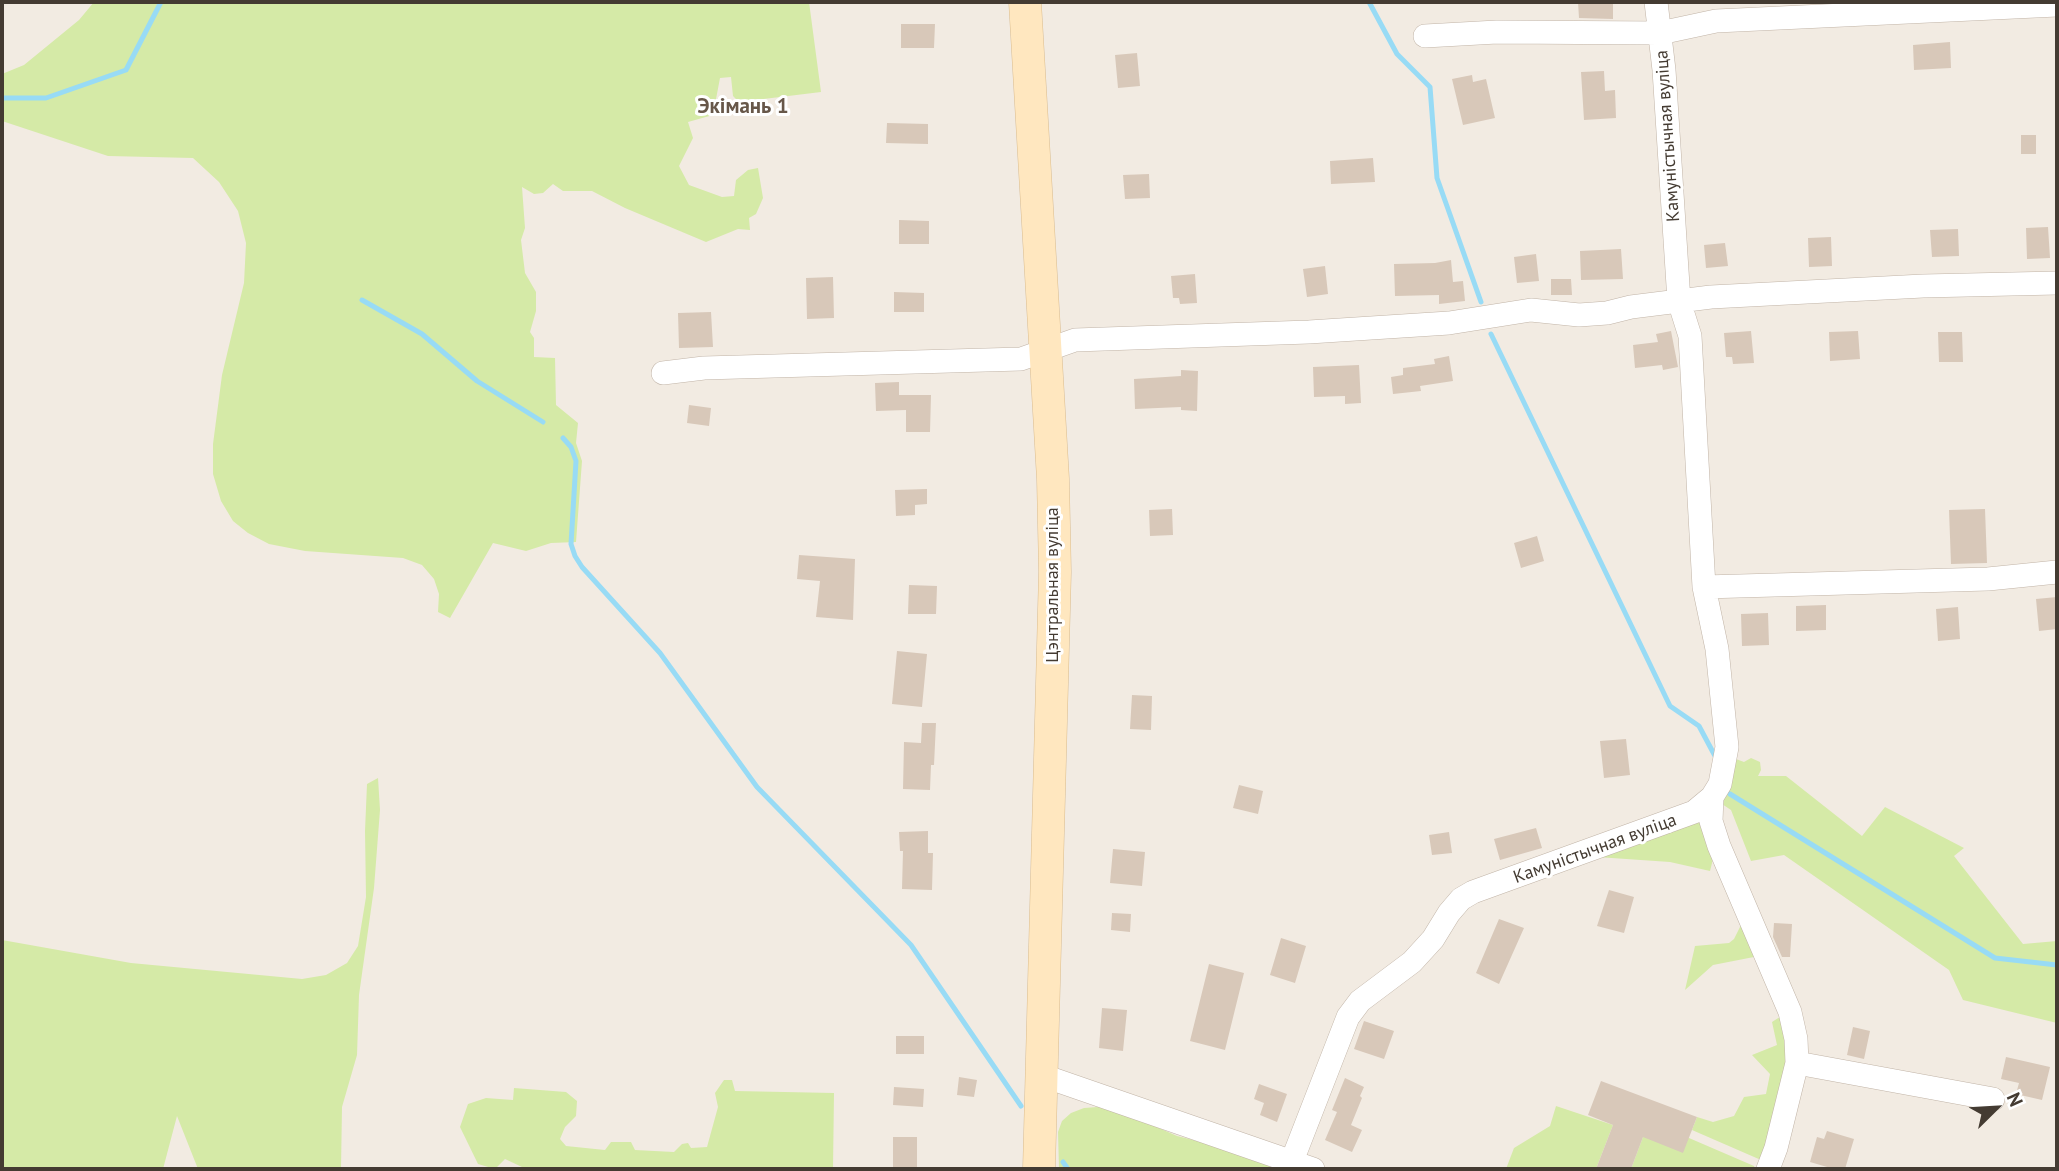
<!DOCTYPE html>
<html>
<head>
<meta charset="utf-8">
<style>
  body { margin:0 }
  #map { position:relative; width:2059px; height:1171px; overflow:hidden; background:#f2ebe2; font-family:"PT Sans",sans-serif }
  canvas { display:block }
  .frame { position:absolute; inset:0; border:4px solid #443b32; pointer-events:none }
  .north { position:absolute; left:1961px; top:1073px; width:70px; height:70px; -webkit-text-stroke:5px #fff; paint-order:stroke; rotate:66deg; font-size:19px; font-weight:700; line-height:28px; text-align:center; color:#443b32 }
  .north::after { content:''; display:block; margin:auto; width:24px; height:32px; background:#443b32; clip-path:polygon(50% 0,100% 100%,50% 72%,0 100%) }
</style>
</head>
<body>
<div id="map">
<canvas width="2059" height="1171"></canvas>
<div class="frame"></div>
<div class="north">N</div>
</div>
<script>
const ctx = document.querySelector('canvas').getContext('2d');
ctx.lineJoin = 'round';
function fillPath(path, color) { ctx.fillStyle = color; ctx.fill(path, 'evenodd'); }
const toPath = rows => new Path2D(rows.map(r => 'M' + r).join(''));
function trace(path, color, width, dash) { ctx.strokeStyle = color; ctx.lineWidth = width; ctx.lineCap = dash ? 'butt' : 'round'; ctx.setLineDash(dash || []); ctx.stroke(path); }
function write(font, color, halo, rows, align = 'center') {
  ctx.font = font + ' "PT Sans",sans-serif'; ctx.lineWidth = 6; ctx.setLineDash([]); ctx.textBaseline = 'middle'; ctx.strokeStyle = halo; ctx.fillStyle = color; for (const [text, x, y, turn = 0] of rows) {
    ctx.save(); ctx.translate(x, y); ctx.rotate((+turn || 0) * Math.PI / 180); ctx.textAlign = isNaN(turn) ? turn : align; if (halo) ctx.strokeText(text, 0, 0); ctx.fillText(text, 0, 0); ctx.restore();
  }
}
fillPath(toPath([
  [94,2,809,2,821,92,739,102,733,96,731,77,720,78,713,115,688,122,693,138,679,166,689,185,722,197,734,196,736,180,748,170,758,168,763,198,756,214,749,218,750,230,738,229,706,242,625,208,592,191,563,191,553,184,543,193,534,194,522,187,525,228,521,240,525,273,536,292,536,311,530,332,534,338,534,357,555,358,556,405,578,423,576,443,582,461,576,542,551,543,526,551,493,543,450,618,438,612,439,594,434,579,422,565,403,558,305,551,269,544,248,533,233,521,221,501,213,474,213,444,222,375,244,283,246,243,238,211,219,182,193,158,108,156,2,121,2,74,24,65,79,20],
  [1751,758,1760,762,1761,770,1758,776,1786,776,1862,836,1885,807,1964,848,1954,856,2023,944,2057,941,2057,1023,1963,1000,1949,970,1784,855,1751,861,1731,810,1716,800,1713,859,1710,871,1670,862,1597,857,1674,826,1736,759,1744,762],
  [378,778,380,810,374,888,359,995,357,1055,342,1107,341,1169,198,1169,177,1116,163,1169,2,1169,2,940,131,963,302,979,326,975,347,963,358,946,366,897,365,831,367,784],
  [1744,919,1759,956,1713,965,1685,990,1695,946,1729,943,1734,939],
  [1786,1013,1792,1068,1761,1160,1692,1130,1697,1117,1713,1122,1734,1116,1744,1097,1766,1094,1770,1074,1752,1055,1777,1045,1772,1022],
  [724,1080,732,1080,735,1091,834,1093,833,1169,582,1169,522,1167,505,1159,495,1169,478,1164,460,1127,468,1104,486,1098,513,1100,514,1088,566,1092,577,1101,576,1116,565,1127,560,1139,566,1146,605,1150,611,1142,631,1142,635,1150,674,1152,682,1144,688,1143,691,1148,707,1147,718,1107,715,1093],
  [1556,1106,1613,1125,1596,1169,1506,1169,1514,1148,1550,1126],
  [1098,1107,1116,1109,1177,1136,1238,1151,1294,1169,1059,1169,1058,1132,1062,1121,1071,1113,1084,1108],
  [1643,1137,1689,1138,1754,1166,1755,1169,1631,1169]
]), '#d5eaa7');
trace(toPath([
  [1369,2,1397,54,1430,87,1437,178,1481,302],
  [2,98,46,98,126,70,161,2],
  [362,300,422,334,477,381,543,422],
  [1491,334,1670,706,1699,726,1715,756],
  [563,438,571,447,576,461,571,544,575,556,582,567,660,653,757,787,911,945,1021,1106],
  [1730,794,1995,958,2057,965],
  [1063,1162,1068,1169]
]), '#98dbf5', 5);
fillPath(toPath([
  [1578,2,1613,2,1613,19,1579,18],
  [901,24,935,24,934,48,901,48],
  [1950,42,1951,68,1914,70,1913,45],
  [1137,53,1140,86,1118,88,1115,55],
  [1604,71,1605,91,1615,90,1616,118,1584,120,1581,72],
  [1472,75,1473,82,1486,79,1495,118,1463,125,1452,79],
  [887,123,928,124,928,144,886,143],
  [2021,135,2036,135,2036,154,2021,154],
  [1373,158,1375,182,1331,184,1330,161],
  [1149,174,1150,198,1125,199,1123,175],
  [899,220,929,221,929,244,899,244],
  [2048,227,2050,258,2027,259,2026,228],
  [1958,229,1959,256,1932,257,1930,230],
  [1831,237,1832,266,1809,267,1808,238],
  [1725,243,1728,266,1706,268,1704,245],
  [1621,249,1623,279,1581,280,1580,251],
  [1536,254,1539,281,1517,283,1514,257],
  [1451,260,1453,282,1463,281,1465,301,1439,304,1439,295,1395,296,1394,264,1435,263],
  [1325,266,1328,294,1307,297,1303,269],
  [1195,274,1197,303,1180,304,1179,298,1173,298,1171,276],
  [833,277,834,318,807,319,806,278],
  [1551,279,1571,279,1572,295,1551,295],
  [894,292,924,293,924,312,894,312],
  [711,312,713,347,679,348,678,313],
  [1671,331,1678,367,1663,370,1662,365,1635,368,1633,345,1658,342,1656,334],
  [1751,331,1754,363,1733,364,1732,357,1726,357,1724,333],
  [1858,331,1860,359,1830,361,1829,332],
  [1938,332,1962,332,1963,362,1939,362],
  [1449,356,1453,381,1420,386,1421,391,1393,394,1391,377,1403,375,1403,368,1435,364,1434,359],
  [1359,365,1361,403,1345,404,1345,396,1314,397,1313,367],
  [1181,370,1198,371,1197,411,1181,410,1181,407,1135,409,1134,379,1181,376],
  [899,382,899,395,931,395,930,432,906,432,906,410,876,411,875,383],
  [689,405,711,408,709,426,687,423],
  [927,489,927,504,915,505,915,515,896,516,895,490],
  [1172,509,1173,535,1150,536,1149,510],
  [1985,509,1987,563,1951,564,1949,510],
  [1537,536,1544,561,1521,568,1514,543],
  [799,555,855,559,853,620,816,617,820,581,797,579],
  [909,585,937,586,936,614,908,614],
  [2057,597,2057,629,2039,631,2036,599],
  [1826,605,1826,630,1796,631,1796,606],
  [1958,607,1960,639,1938,641,1936,609],
  [1768,613,1769,645,1742,646,1741,614],
  [897,651,927,654,922,707,892,704],
  [1132,695,1152,696,1151,730,1130,729],
  [922,723,936,723,934,765,931,765,930,790,903,789,904,742,921,743],
  [1626,739,1630,775,1604,778,1600,741],
  [1239,785,1263,791,1258,814,1233,808],
  [1536,828,1542,848,1500,860,1494,839],
  [928,831,928,853,933,853,932,890,902,889,903,851,900,851,899,832],
  [1449,832,1452,853,1432,855,1429,835],
  [1113,849,1145,852,1142,886,1110,883],
  [1609,890,1634,897,1624,933,1597,926],
  [1112,913,1131,914,1130,932,1111,930],
  [1499,919,1524,928,1499,984,1476,973],
  [1774,923,1792,924,1790,957,1782,957,1773,937],
  [1281,938,1306,946,1295,983,1270,975],
  [1209,964,1244,973,1225,1050,1190,1041],
  [1102,1008,1127,1010,1123,1051,1099,1048],
  [1364,1021,1394,1031,1384,1059,1354,1049],
  [1853,1027,1870,1031,1864,1059,1847,1055],
  [896,1036,924,1036,924,1054,896,1054],
  [2006,1057,2050,1067,2042,1100,2016,1094,2019,1083,2001,1079],
  [959,1077,977,1080,974,1097,957,1095],
  [1345,1078,1364,1087,1360,1096,1362,1098,1351,1125,1362,1130,1352,1152,1325,1140,1337,1112,1332,1110],
  [1601,1081,1697,1117,1683,1153,1643,1137,1631,1169,1596,1169,1613,1125,1588,1115],
  [1259,1084,1287,1094,1277,1122,1260,1115,1264,1103,1254,1099],
  [894,1087,924,1089,923,1107,893,1105],
  [1827,1131,1854,1139,1845,1169,1834,1169,1810,1162,1817,1137,1824,1139],
  [893,1137,917,1137,917,1168,893,1168]
]), '#d8c8b9');
const minor = toPath([
  [1425,36,1497,32,1660,33,1716,21,2057,5],
  [663,373,704,368,1021,359,1075,340,1309,332,1449,323,1531,310,1579,315,1607,313,1631,307,1711,297,1923,286,2057,283],
  [1704,587,1988,579,2057,572],
  [1712,797,1711,821,1719,846,1790,1012,1796,1039,1797,1063],
  [1041,1075,1313,1169],
  [1292,1161,1348,1017,1360,1001,1412,962,1433,939,1449,913,1461,899,1473,892,1694,812,1712,797,1720,784,1727,747,1717,649,1704,587,1690,336,1679,301,1664,70,1656,2],
  [1768,1169,1776,1148,1797,1063,1993,1099]
]);
const secondary = toPath([
  [1025,2,1053,479,1055,572,1039,1169]
]);
trace(minor, '#c1b4a7', 24);
trace(secondary, '#d9bc90', 33);
trace(minor, '#fff', 23);
trace(secondary, '#ffe7bf', 32);
write('18px', '#443b32', '#fff', [
  ["Камуністычная вуліца",1668,136,-94],
  ["Цэнтральная вуліца",1053,585,-90],
  ["Камуністычная вуліца",1595,849,-20]
]);
write('bold 21px', '#675749', '#fff', [
  ["Экімань 1",743,107]
]);
</script>
</body>
</html>
